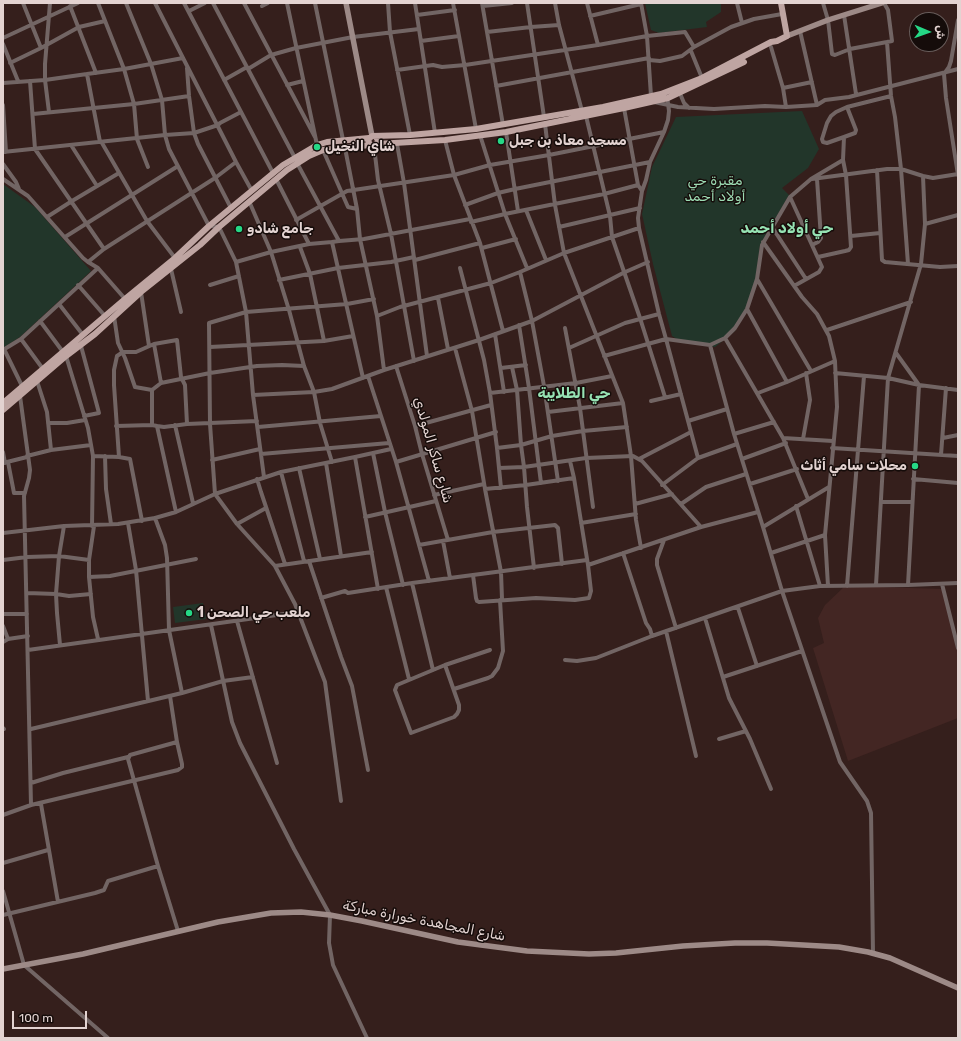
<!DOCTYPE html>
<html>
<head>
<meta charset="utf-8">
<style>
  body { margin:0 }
  #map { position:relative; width:961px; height:1041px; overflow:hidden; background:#351f1c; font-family:Rubik,Cairo,sans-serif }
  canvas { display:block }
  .frame { position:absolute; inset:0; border:4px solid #e3d3d1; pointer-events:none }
  .north { position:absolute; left:909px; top:12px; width:40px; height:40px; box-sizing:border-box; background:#150c0a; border:1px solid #675c5a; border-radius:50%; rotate:92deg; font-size:11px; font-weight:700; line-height:16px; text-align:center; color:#e3d3d1 }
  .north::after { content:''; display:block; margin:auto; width:14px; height:18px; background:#25d886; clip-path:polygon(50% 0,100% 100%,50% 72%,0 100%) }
  .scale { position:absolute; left:12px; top:1011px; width:75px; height:18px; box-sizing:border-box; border:2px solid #e3d3d1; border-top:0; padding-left:5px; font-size:12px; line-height:14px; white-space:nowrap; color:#e3d3d1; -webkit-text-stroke:3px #150c0a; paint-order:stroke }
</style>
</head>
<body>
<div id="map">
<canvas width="961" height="1041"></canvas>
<div class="frame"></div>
<div class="north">ش</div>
<div class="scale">100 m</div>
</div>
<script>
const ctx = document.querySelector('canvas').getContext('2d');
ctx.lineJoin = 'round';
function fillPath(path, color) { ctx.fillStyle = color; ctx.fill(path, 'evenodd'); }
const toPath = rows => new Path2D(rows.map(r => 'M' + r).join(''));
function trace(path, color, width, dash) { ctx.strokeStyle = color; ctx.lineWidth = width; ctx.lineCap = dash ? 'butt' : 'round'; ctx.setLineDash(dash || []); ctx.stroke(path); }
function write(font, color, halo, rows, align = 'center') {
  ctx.font = font + ' Rubik,Cairo,sans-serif'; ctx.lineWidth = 3; ctx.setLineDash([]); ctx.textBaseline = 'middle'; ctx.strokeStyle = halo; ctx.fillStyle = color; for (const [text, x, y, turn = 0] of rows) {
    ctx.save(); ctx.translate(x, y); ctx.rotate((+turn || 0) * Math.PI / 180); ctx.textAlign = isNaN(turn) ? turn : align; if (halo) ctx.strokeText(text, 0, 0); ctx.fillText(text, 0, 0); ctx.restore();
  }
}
fillPath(toPath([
  [845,586,943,589,958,653,958,718,848,761,813,648,824,643,818,618,825,605]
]), '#432623');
fillPath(toPath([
  [645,3,721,3,721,12,706,22,707,27,659,33,651,30],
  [802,111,819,149,808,168,782,188,789,195,760,245,756,279,747,310,735,331,715,347,680,341,672,336,653,264,642,214,652,167,676,117],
  [3,184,35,207,91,271,20,337,3,348],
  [203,603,206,619,175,623,173,607]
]), '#22362a');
trace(toPath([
  [23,3,41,48,79,27,105,21],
  [98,3,124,69,134,104,137,139,148,167],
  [126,3,151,64,162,100,165,135,169,149,209,226,219,227,236,262,246,312,253,395,264,477],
  [155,3,236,162,252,191],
  [184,3,273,173],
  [213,3,295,158],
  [244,3,315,137],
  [287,3,317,145],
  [315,3,343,140],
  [388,3,390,32,410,135],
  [415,3,435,133],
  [453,3,476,129],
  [482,3,503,125],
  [527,3,544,117],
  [555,3,559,25,582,111],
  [587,3,598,45],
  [641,3,647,36,651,96],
  [737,3,742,23],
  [823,3,828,20,832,54,835,55,850,49,887,42],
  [884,3,888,10,892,41,887,42,891,96,895,117,901,169,908,264],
  [70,6,96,73],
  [262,6,268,3],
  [483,6,512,3],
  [189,11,205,3],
  [417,15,455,10],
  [844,15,856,94],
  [590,16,641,4],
  [958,20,951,61,949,67,944,74,946,98,958,175],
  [800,31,817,105],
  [487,32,531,27,559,25],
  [3,38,78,3],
  [421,41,459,36],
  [3,44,18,81],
  [771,47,783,88,786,107],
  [691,51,702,78],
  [649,60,660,61,682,56,694,47,731,27,754,19,782,14],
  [10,63,41,48],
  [187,68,189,96,194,133,198,144,231,208],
  [248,69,271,55,296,48,353,37,419,29],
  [397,70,433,65,442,67,465,65,598,45,647,36,685,32,694,47],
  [87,74,100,142],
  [224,80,247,67],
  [30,81,35,149,104,249],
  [3,83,45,80,87,74,124,69,183,58],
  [287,85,303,81],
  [496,86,649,58],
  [783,88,812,82],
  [679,91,684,103,689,108],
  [667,96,669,111,668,120,664,132,650,162,646,180,642,191,638,218,639,228,659,314,666,339,710,345,725,338,735,328,747,309,757,279,762,245,790,197,811,179,843,160,844,137,855,133,856,130,847,107,891,96],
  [654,102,678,107,714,109,765,106,786,107,817,105,825,100,849,97,958,69],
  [3,105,6,152],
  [624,108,638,185,642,191],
  [49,112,45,80,45,64,50,3],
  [33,114,134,104,189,96],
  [586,116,610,216,612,237,640,318,665,397],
  [545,124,555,205,564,253,623,403,631,456,636,520,641,548],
  [506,132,518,211],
  [480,135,505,214,527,268],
  [844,137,827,143,823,142,822,139,827,123,831,116,836,112,847,107],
  [445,140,454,175,480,243,503,331],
  [102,143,147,221,175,258],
  [397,144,404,183,427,356],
  [71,145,97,186],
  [374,146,378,180,391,234,414,361],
  [345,148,357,209,360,239,377,316,384,370],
  [323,150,348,207,357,209],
  [3,152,165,135,194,133,218,125,220,123,241,112],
  [297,163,339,241,332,242],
  [3,164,16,182,19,189],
  [877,170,882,260,885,262,940,267,958,266],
  [3,179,28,196,83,258,88,262,98,268,126,300],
  [276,179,309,244],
  [812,179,887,169,901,169,923,176,933,178,958,174],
  [790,197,822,267,819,272,794,286],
  [249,201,271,252,289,310,304,366,314,392,320,423,332,462],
  [465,205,498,193,515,189,650,162],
  [526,210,546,260],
  [47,217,72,201,119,173],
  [296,220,347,191,454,175,490,165,549,155,664,132],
  [471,222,505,214,604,194,638,185],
  [925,224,958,215],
  [559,227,640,208],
  [772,227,806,279],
  [851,236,880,233],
  [65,237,178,166],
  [339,241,364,239,470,219],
  [763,242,802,297,817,314,829,336,835,361,837,407,825,535,828,586],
  [812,245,818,242,821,238,817,179],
  [482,248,516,239],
  [818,257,845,251,849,250,851,247,846,175,843,160],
  [415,260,480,243],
  [88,262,104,249,215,178,236,162],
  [236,262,271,252,309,244,332,242,363,378],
  [460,268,484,360,490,393,497,448,521,445,552,436,583,431,627,427],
  [171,269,181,312],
  [520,272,532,321,544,386,558,481],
  [757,279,811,371],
  [279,280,338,268,391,262,414,257],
  [78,285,105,316],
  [210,285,239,276],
  [141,292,149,346],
  [438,298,448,349],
  [59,304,83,335],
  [747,309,787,382],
  [114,316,118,343,125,358,135,387,152,390],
  [377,316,400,307,491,283,520,272,564,253,639,228],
  [40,321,66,356,88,428,93,456,92,526],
  [519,325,529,388,541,483],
  [565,328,580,408,593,507],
  [827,330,911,302],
  [495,334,504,392],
  [725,338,783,438,808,499],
  [21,339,43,369],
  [324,341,353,336],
  [154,344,161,383,210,373,257,366,282,365,304,366],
  [710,345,734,434,763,527,782,591,820,586,908,585,958,583],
  [81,346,99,413,84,416],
  [210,347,324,341,310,274,300,247],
  [455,348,472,411,485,489,501,572,502,599],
  [569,348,625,323,659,314],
  [4,349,23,388],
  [3,350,21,339,98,268],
  [896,353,919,385,908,585],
  [604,356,666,339,698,458],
  [396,366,415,426,422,454,448,540],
  [512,367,517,390,521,445,524,467,586,458,633,456,642,461,701,527,758,512],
  [501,368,526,365],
  [835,373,888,378,919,385,958,390],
  [368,376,396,462,429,581],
  [37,381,47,412,51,450],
  [161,383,152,390,152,425,157,426,176,512],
  [490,393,576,383,612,376],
  [758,393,787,382,835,361],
  [253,395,314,392,332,389,384,370,479,340,532,321,623,273,648,262],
  [20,396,30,470,29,478,24,496,31,805],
  [651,401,681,394],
  [548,412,623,403],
  [688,421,727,409],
  [48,423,67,423,85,420],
  [175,425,193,503],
  [116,426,152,425],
  [157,426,164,427,187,424,257,421],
  [415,426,491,405],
  [258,427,381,416],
  [734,434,774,422],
  [783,438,833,441],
  [943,438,958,435],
  [803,439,810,400,806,373],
  [497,448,501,488],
  [832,448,958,456],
  [3,452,5,463],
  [373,453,385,512,403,585],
  [261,454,389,443],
  [941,455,946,388],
  [27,456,51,450,91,445],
  [93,456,119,457,130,459,142,521],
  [105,456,106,489,111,524],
  [119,457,114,385,114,370,117,356,123,352,136,352,154,344,177,340,181,377,185,385,187,424],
  [355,457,378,589],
  [639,459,691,432],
  [742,459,786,443],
  [212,460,260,449],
  [8,462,14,493,25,493],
  [396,462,496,432],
  [3,463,27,457],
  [326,463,341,556],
  [299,468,320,559],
  [499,468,524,467,527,507,534,568],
  [281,472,304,561],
  [257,479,261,492,285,564],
  [913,479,958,483],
  [750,484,797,469],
  [662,485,698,458,737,444],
  [485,489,526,485,574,478],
  [434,495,484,484],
  [882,502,911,502],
  [635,504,672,494],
  [681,504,706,487,746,474],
  [796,506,820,586],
  [365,517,436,501],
  [155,518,165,545,167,558,169,630,182,693],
  [128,523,136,570,148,701],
  [581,523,636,514],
  [237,524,266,508],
  [94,526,89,560,89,577,93,617,98,639],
  [763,527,829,487],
  [3,533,64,526,118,524,155,518,176,512,215,494,281,472,355,457,391,449],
  [664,540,657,559,657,565,676,628],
  [443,541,450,578],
  [419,545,493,532,555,525,558,528,562,564],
  [623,553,646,623,650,629,652,636,782,591,840,762,867,801,871,813,873,953],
  [771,553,825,535],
  [3,560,27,557,59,556,89,560],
  [309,561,341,657,352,686,368,770],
  [588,565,701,527],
  [275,566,372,552],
  [473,575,476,598,477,601,479,602,536,598,575,600,589,598,591,591,588,565,574,478,570,461],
  [89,577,110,576,196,559],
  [412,583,433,670],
  [942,584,958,648],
  [876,585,888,378,921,264,925,224,923,176],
  [847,586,864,376],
  [386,587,409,679],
  [27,593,56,594,69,596,91,594],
  [321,598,345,591,348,593,412,583,587,560],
  [738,608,757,666],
  [3,614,27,614],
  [705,618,729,698,750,739,771,789],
  [237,621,277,763],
  [211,625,232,722,240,743,294,849,330,915,329,943,333,965,367,1038],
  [3,626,8,639],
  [666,631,696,756],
  [3,642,8,639,28,636],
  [60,645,57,613,56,594,59,556,64,526],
  [28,650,298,612],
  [565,660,577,661,596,658,652,636],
  [445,665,459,705,459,710,457,714,454,717,411,733,395,690,397,685,445,665,490,650],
  [723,677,802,651],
  [454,689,488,678,492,676,498,668,503,651,500,600],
  [3,728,4,729],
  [31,729,182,693,223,681,253,677],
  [719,739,746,731],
  [31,783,63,773,128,757],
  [341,801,325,682,295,604,275,566,237,524,215,494,210,424,209,323,246,312,347,304,374,299],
  [41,804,58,902],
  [3,815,31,805,178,770,182,767,182,764,177,742],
  [3,863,48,850],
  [158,866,128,759,130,755,177,742,170,696],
  [3,891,24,965,108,1038],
  [3,915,95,893,104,890,108,881,158,866,178,931]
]), '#726564', 4);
trace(toPath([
  [346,3,372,136],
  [787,36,828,20,882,3],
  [3,969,83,954,218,922,271,913,301,912,330,915,362,921,458,942,527,951,589,954,616,953,683,946,735,943,767,943,839,947,868,952,890,958,958,988]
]), '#9d8a87', 5.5);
trace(toPath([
  [376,137,378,140,377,144,373,146,370,145,368,140,372,136,410,135,476,129,603,107,661,94,702,78,771,42,777,41,787,36,781,3],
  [377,144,445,140,506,132,624,108,668,98,744,62],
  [3,403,125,299,175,258,209,226,283,165,317,145,327,142,369,138],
  [3,410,66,356,95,334,141,292,200,245,219,227,287,170,309,156,323,150,370,145]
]), '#bfa5a2', 6);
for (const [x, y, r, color] of [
  [501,141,4,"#25d886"],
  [317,147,4,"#25d886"],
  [239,229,4,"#25d886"],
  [915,466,4,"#25d886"],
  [189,613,4,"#25d886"]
]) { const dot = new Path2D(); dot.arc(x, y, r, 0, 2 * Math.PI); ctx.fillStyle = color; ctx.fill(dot); trace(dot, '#150c0a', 1.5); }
write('bold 14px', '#e3d3d1', '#150c0a', [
  ["مسجد معاذ بن جبل",509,141],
  ["شاي النخيل",325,147],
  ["جامع شادو",247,229],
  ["محلات سامي أثاث",907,466,"right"],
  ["ملعب حي الصحن 1",197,613]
], 'left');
write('14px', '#9cdbb3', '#150c0a', [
  ["مقبرة حي",715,181],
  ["أولاد أحمد",715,197]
]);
write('14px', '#e3d3d1', '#150c0a', [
  ["شارع ساكر المولدي",433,450,74],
  ["شارع المجاهدة خورارة مباركة",424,921,11]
]);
write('bold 15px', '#96e2b3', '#150c0a', [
  ["حي أولاد أحمد",787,229],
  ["حي الطلايبة",574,394]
]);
</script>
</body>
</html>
